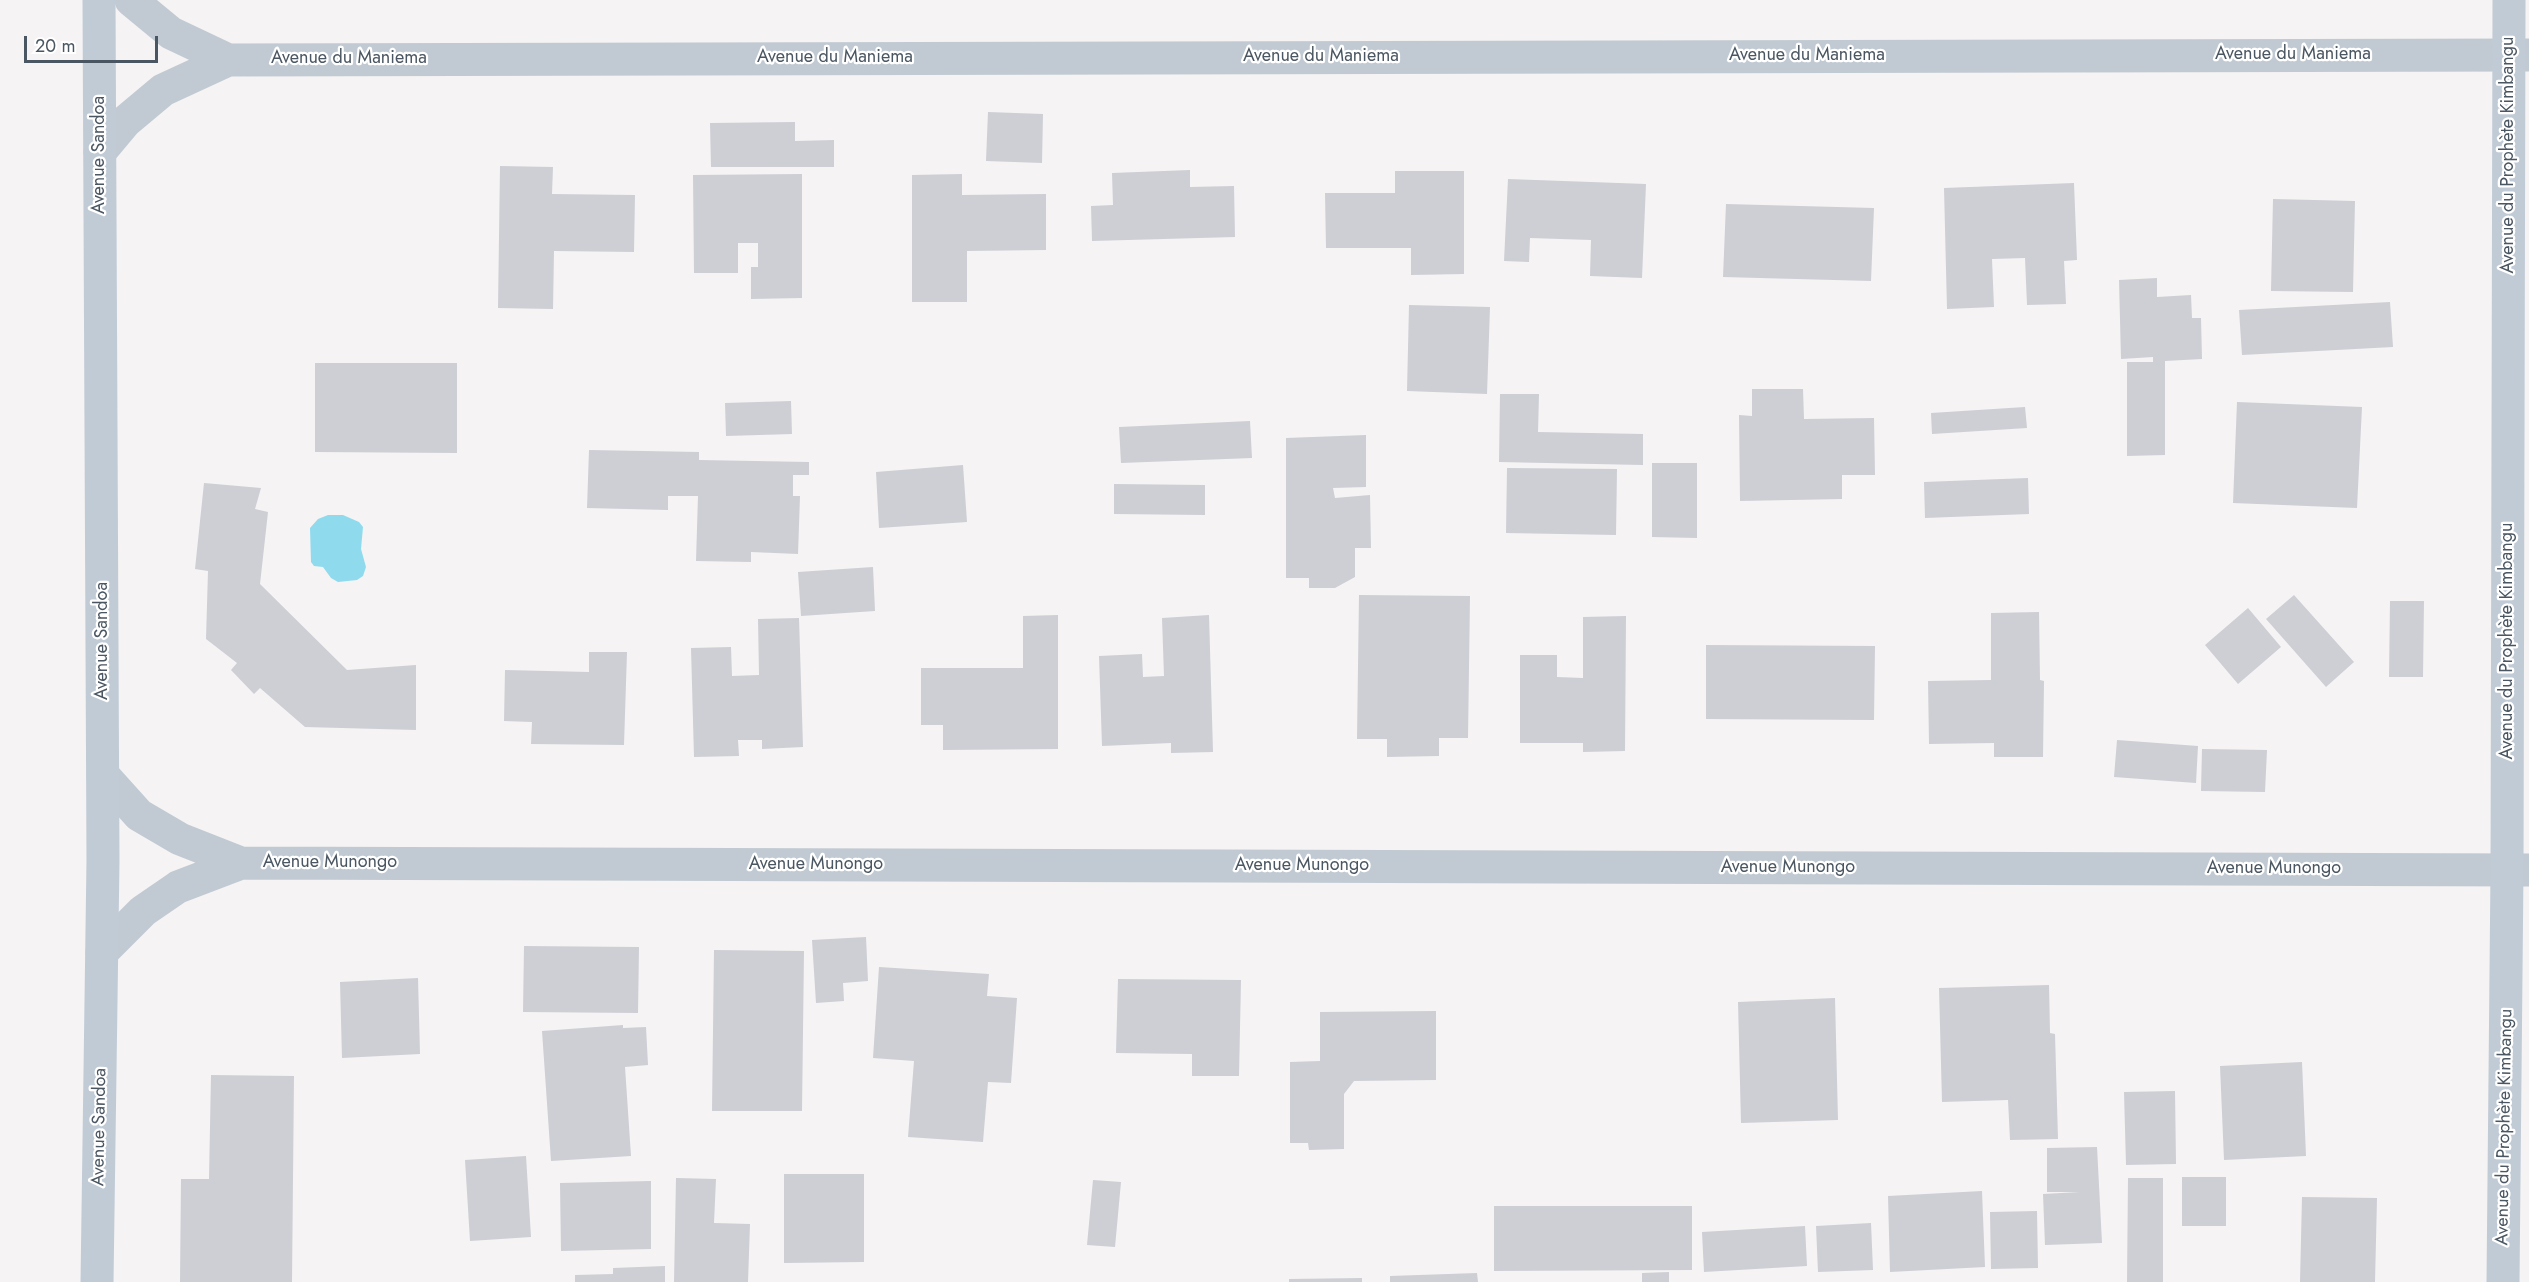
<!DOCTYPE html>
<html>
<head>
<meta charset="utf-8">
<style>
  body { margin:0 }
  #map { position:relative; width:2529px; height:1282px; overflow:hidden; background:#f5f3f3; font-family:Jost,sans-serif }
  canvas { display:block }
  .scale { position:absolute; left:24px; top:36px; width:134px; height:27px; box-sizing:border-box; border:3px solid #4a5661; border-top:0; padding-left:8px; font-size:18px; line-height:21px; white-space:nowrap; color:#4a5661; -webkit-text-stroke:4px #fff; paint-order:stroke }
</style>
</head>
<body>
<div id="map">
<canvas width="2529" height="1282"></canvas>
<div class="scale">20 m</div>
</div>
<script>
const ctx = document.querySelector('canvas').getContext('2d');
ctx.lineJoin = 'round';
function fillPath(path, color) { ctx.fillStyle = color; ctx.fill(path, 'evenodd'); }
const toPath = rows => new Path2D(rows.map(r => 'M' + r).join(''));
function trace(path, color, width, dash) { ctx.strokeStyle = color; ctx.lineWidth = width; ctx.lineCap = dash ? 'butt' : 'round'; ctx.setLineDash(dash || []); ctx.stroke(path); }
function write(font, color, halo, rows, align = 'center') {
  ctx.font = font + ' Jost,sans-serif'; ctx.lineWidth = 4.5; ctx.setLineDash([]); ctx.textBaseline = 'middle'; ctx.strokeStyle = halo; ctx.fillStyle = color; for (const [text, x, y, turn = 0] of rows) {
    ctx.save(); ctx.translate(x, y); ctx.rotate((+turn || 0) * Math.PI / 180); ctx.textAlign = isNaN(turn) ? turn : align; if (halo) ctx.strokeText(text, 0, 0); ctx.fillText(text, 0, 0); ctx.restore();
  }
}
fillPath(toPath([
  [328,515,343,515,359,522,363,527,361,549,366,567,363,576,357,580,338,582,331,578,323,567,314,566,311,562,310,528,318,519]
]), '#90daee');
fillPath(toPath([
  [988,112,1043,114,1042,163,986,161],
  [795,122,795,141,834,140,834,167,711,167,710,123],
  [500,166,553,167,552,194,635,195,634,252,554,251,553,309,498,308],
  [1190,170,1190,187,1234,186,1235,237,1092,241,1091,206,1113,205,1112,173],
  [1395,171,1464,171,1464,274,1411,275,1411,248,1326,248,1325,193,1395,193],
  [802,174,802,298,751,299,751,267,758,267,758,243,738,243,738,273,694,273,693,175],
  [962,174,962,195,1046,194,1046,250,967,251,967,302,912,302,912,175],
  [1508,179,1646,184,1642,278,1590,276,1591,240,1530,238,1529,262,1504,261],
  [2074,183,2077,260,2064,261,2066,304,2027,305,2025,258,1992,259,1994,307,1947,309,1944,188],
  [2273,199,2355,201,2353,292,2271,291],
  [1726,204,1874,208,1871,281,1723,277],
  [2157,278,2157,297,2191,295,2192,318,2201,318,2202,359,2165,361,2165,455,2127,456,2127,362,2153,362,2153,357,2121,359,2119,280],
  [2390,302,2393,347,2242,355,2239,310],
  [1409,305,1490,307,1487,394,1407,391],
  [315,363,457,363,457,453,315,452],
  [1752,389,1803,389,1804,419,1874,418,1875,475,1842,475,1842,499,1740,501,1739,415,1752,416],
  [1500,394,1539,394,1538,432,1643,434,1643,465,1499,462],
  [791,401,792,434,726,436,725,403],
  [2237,402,2362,407,2357,508,2233,503],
  [2025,407,2027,428,1932,434,1931,413],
  [1250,421,1252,458,1121,463,1119,427],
  [1366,435,1366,487,1333,488,1335,498,1370,495,1371,548,1355,548,1355,577,1335,588,1309,588,1309,578,1286,578,1286,438],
  [589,450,699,452,699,460,809,462,809,475,793,475,793,496,800,496,798,554,751,552,751,562,696,561,698,496,668,496,668,510,587,508],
  [1652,463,1697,463,1697,538,1652,537],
  [963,465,967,522,879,528,876,472],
  [1507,468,1617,469,1616,535,1506,533],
  [2028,478,2029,514,1925,518,1924,482],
  [204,483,261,488,255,509,268,512,260,584,347,670,416,665,416,730,305,727,260,688,254,694,231,670,237,663,206,639,208,571,195,569],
  [1114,484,1205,485,1205,515,1114,514],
  [873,567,875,611,801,616,798,572],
  [1359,595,1470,596,1468,738,1439,738,1439,756,1387,757,1387,739,1357,739],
  [2294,595,2354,662,2326,687,2266,619],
  [2390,601,2424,601,2423,677,2389,677],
  [2248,608,2281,647,2238,684,2205,645],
  [2039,612,2040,680,2044,681,2043,757,1994,757,1994,743,1929,744,1928,681,1991,680,1991,613],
  [1058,615,1058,749,943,750,943,725,921,725,921,668,1023,668,1023,616],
  [1209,615,1213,752,1171,753,1171,743,1102,746,1099,656,1142,654,1143,677,1164,676,1162,618],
  [1626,616,1625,751,1583,752,1583,743,1520,743,1520,655,1557,655,1557,677,1583,678,1583,617],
  [799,618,803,747,762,749,762,740,738,740,739,756,694,757,691,648,731,647,732,676,759,675,758,619],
  [1706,645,1875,646,1874,720,1706,719],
  [589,652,627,652,624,745,531,744,532,722,504,721,505,670,589,672],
  [2117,740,2198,746,2196,783,2114,777],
  [2202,749,2267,750,2265,792,2201,791],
  [866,937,868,981,843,983,844,1001,816,1003,812,940],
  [524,946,639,947,638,1013,523,1012],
  [714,950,804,951,802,1111,712,1111],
  [879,967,989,974,987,996,1017,998,1011,1083,988,1082,983,1142,908,1137,914,1061,873,1058],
  [418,978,420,1054,342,1058,340,982],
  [1118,979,1241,980,1239,1076,1192,1076,1192,1054,1116,1053],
  [2049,985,2050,1033,2055,1034,2058,1139,2010,1140,2008,1100,1942,1102,1939,988],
  [1835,998,1838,1120,1741,1123,1738,1002],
  [1436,1011,1436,1080,1354,1081,1344,1094,1344,1149,1309,1150,1308,1143,1290,1143,1290,1062,1320,1061,1320,1012],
  [623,1025,623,1028,646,1027,648,1065,625,1067,631,1156,551,1161,542,1031],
  [2302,1062,2306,1156,2224,1160,2220,1066],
  [211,1075,294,1076,292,1282,180,1282,181,1179,209,1179],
  [2175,1091,2176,1164,2126,1165,2124,1092],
  [2097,1147,2102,1243,2045,1245,2043,1194,2080,1192,2047,1192,2047,1148],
  [526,1156,531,1237,470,1241,465,1160],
  [784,1174,864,1174,864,1262,784,1263],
  [2182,1177,2226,1177,2226,1226,2182,1226],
  [676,1178,716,1179,714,1223,750,1224,748,1282,674,1282],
  [2128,1178,2163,1178,2163,1282,2127,1282],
  [1093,1180,1121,1182,1115,1247,1087,1245],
  [651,1181,651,1249,561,1251,560,1183],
  [1982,1191,1985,1267,1890,1272,1888,1196],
  [2302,1197,2377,1198,2375,1282,2300,1282],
  [1494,1206,1692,1206,1692,1270,1494,1271],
  [2037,1211,2038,1268,1991,1269,1990,1212],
  [1871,1223,1873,1270,1818,1272,1816,1226],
  [1805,1226,1807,1266,1704,1272,1702,1232],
  [665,1266,665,1282,575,1282,575,1275,613,1274,613,1268],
  [1669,1272,1669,1282,1642,1282,1642,1273],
  [1477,1273,1478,1282,1390,1282,1390,1276],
  [1362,1278,1362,1282,1289,1282,1289,1279]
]), '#cdcfd5');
trace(toPath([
  [131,0,171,33,228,60,2529,55],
  [100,152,126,121,163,90,228,60],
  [103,775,139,815,180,839,241,863,2529,870],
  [102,952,143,911,178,887,241,863]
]), '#c1cad2', 33);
trace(toPath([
  [97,1282,103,860,99,0],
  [2503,1282,2507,870,2509,0]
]), '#c1cbd6', 33);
write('18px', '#4a5661', '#fff', [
  ["Avenue du Maniema",2293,55],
  ["Avenue du Maniema",1807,56],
  ["Avenue du Maniema",1321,57],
  ["Avenue du Maniema",835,58],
  ["Avenue du Maniema",349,59],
  ["Avenue Sandoa",100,155,-90],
  ["Avenue du Prophète Kimbangu",2509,155,-90],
  ["Avenue Sandoa",103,641,-90],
  ["Avenue du Prophète Kimbangu",2508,641,-90],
  ["Avenue Munongo",330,863],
  ["Avenue Munongo",816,865],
  ["Avenue Munongo",1302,866],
  ["Avenue Munongo",1788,868],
  ["Avenue Munongo",2274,869],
  ["Avenue Sandoa",100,1127,-89],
  ["Avenue du Prophète Kimbangu",2505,1127,-89]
]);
</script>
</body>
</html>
